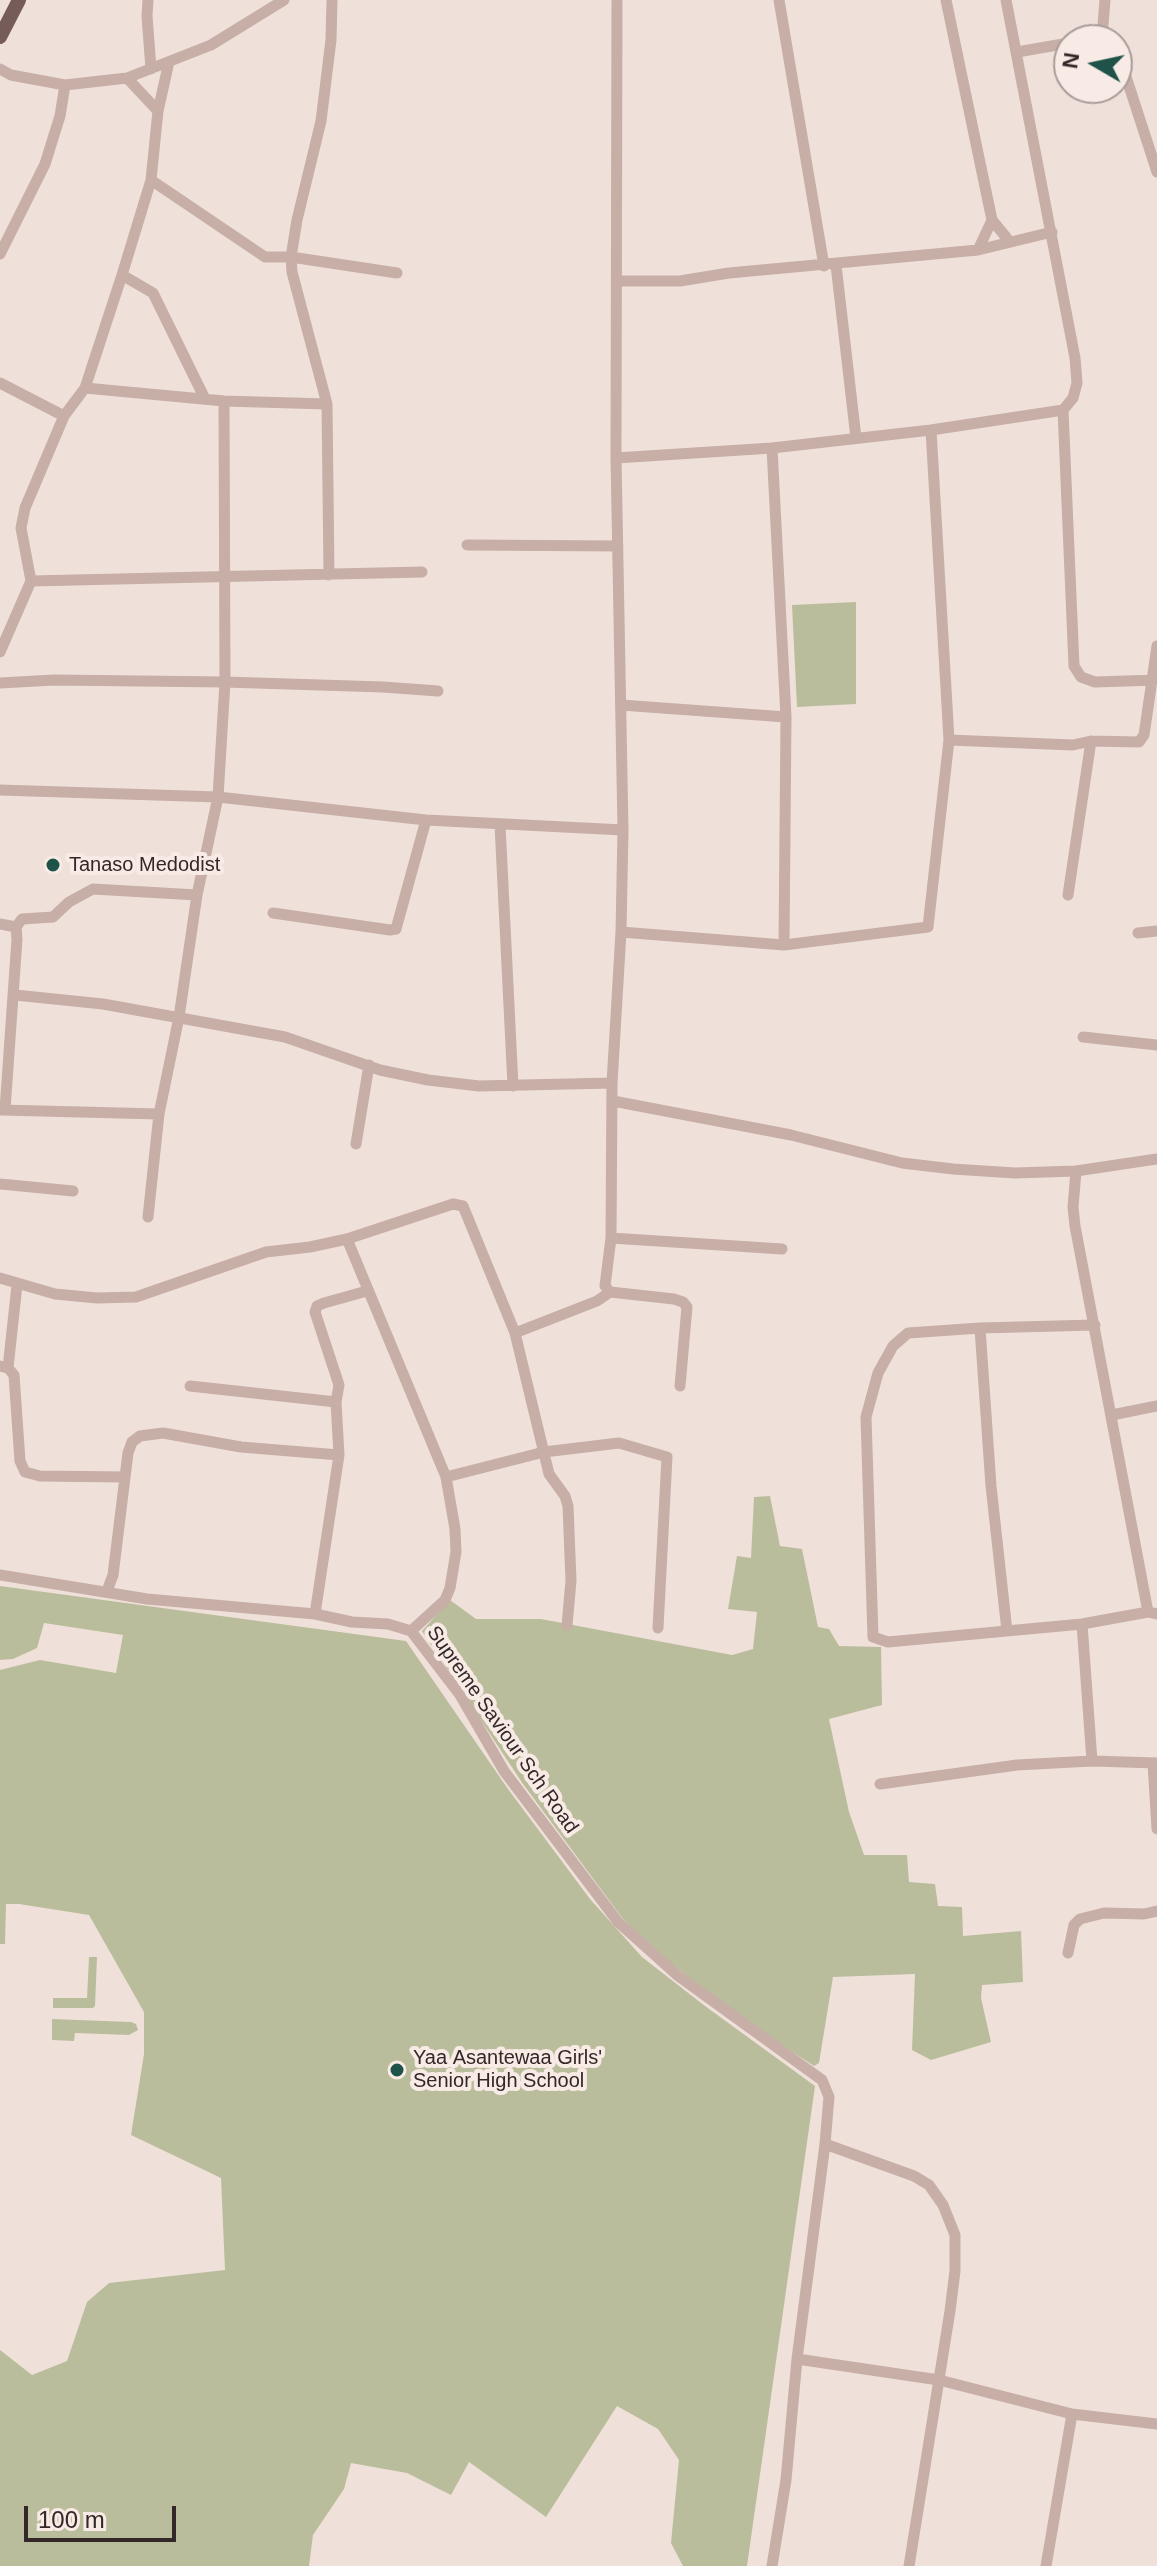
<!DOCTYPE html>
<html>
<head>
<meta charset="utf-8">
<style>
  body { margin:0 }
  #map { position:relative; width:1157px; height:2566px; overflow:hidden; background:#f0e0da; font-family:Helvetica,sans-serif }
  canvas { display:block }
  .north { position:absolute; left:1053px; top:24px; width:80px; height:80px; box-sizing:border-box; background:#f8ebe6; border:2px solid #a99d9a; border-radius:50%; rotate:279deg; font-size:22px; font-weight:700; line-height:32px; text-align:center; color:#332827 }
  .north::after { content:''; display:block; margin:auto; width:28px; height:36px; background:#1f5249; clip-path:polygon(50% 0,100% 100%,50% 72%,0 100%) }
  .scale { position:absolute; left:24px; top:2506px; width:152px; height:36px; box-sizing:border-box; border:4px solid #332827; border-top:0; padding-left:10px; font-size:24px; line-height:28px; white-space:nowrap; color:#332827; -webkit-text-stroke:6px #f8ebe6; paint-order:stroke }
</style>
</head>
<body>
<div id="map">
<canvas width="1157" height="2566"></canvas>
<div class="north">N</div>
<div class="scale">100 m</div>
</div>
<script>
const ctx = document.querySelector('canvas').getContext('2d');
ctx.lineJoin = 'round';
function fillPath(path, color) { ctx.fillStyle = color; ctx.fill(path, 'evenodd'); }
const toPath = rows => new Path2D(rows.map(r => 'M' + r).join(''));
function trace(path, color, width, dash) { ctx.strokeStyle = color; ctx.lineWidth = width; ctx.lineCap = dash ? 'butt' : 'round'; ctx.setLineDash(dash || []); ctx.stroke(path); }
function write(font, color, halo, rows, align = 'center') {
  ctx.font = font + ' Helvetica,sans-serif'; ctx.lineWidth = 8; ctx.setLineDash([]); ctx.textBaseline = 'middle'; ctx.strokeStyle = halo; ctx.fillStyle = color; for (const [text, x, y, turn = 0] of rows) {
    ctx.save(); ctx.translate(x, y); ctx.rotate((+turn || 0) * Math.PI / 180); ctx.textAlign = isNaN(turn) ? turn : align; if (halo) ctx.strokeText(text, 0, 0); ctx.fillText(text, 0, 0); ctx.restore();
  }
}
fillPath(toPath([
  [856,602,856,704,797,707,792,605],
  [770,1496,780,1546,802,1549,818,1627,829,1629,839,1646,881,1647,882,1705,829,1719,849,1812,864,1855,907,1855,909,1882,935,1884,938,1906,962,1907,963,1936,1021,1931,1023,1982,982,1985,981,1998,991,2042,931,2060,912,2050,915,1974,833,1977,819,2063,814,2066,735,2014,657,1952,623,1919,523,1784,422,1631,450,1600,476,1619,541,1619,732,1655,753,1649,757,1612,728,1609,737,1556,751,1558,754,1497],
  [0,1586,406,1641,508,1789,590,1899,642,1957,705,2006,815,2086,747,2566,683,2566,671,2543,679,2460,658,2429,617,2406,546,2517,469,2462,451,2495,407,2473,351,2463,344,2489,313,2535,309,2566,0,2566,0,2350,32,2375,67,2361,87,2302,109,2283,225,2270,221,2178,131,2135,144,2054,144,2012,89,1915,19,1904,6,1904,5,1944,0,1944,0,1670,40,1660,116,1673,123,1635,44,1623,37,1648,13,1659,0,1660],
  [89,1957,97,1957,95,2006,93,2008,53,2008,53,1998,87,1998],
  [52,2019,131,2022,136,2024,138,2030,129,2035,75,2033,74,2041,52,2040]
]), '#babd9b');
trace(toPath([
  [148,0,147,16,151,69],
  [779,0,824,266],
  [946,0,992,220,1010,242],
  [1102,37,1105,0],
  [1117,49,1157,172],
  [1017,52,1069,43],
  [0,69,11,75,65,85,127,78,211,45,284,0],
  [127,78,158,111],
  [151,180,265,257,291,257,397,273],
  [978,250,992,220],
  [0,254,45,164,60,116,65,85],
  [836,265,856,438],
  [122,275,153,293,205,399],
  [617,281,680,281,729,273,978,250,1052,232],
  [0,383,64,416],
  [85,388,224,401,327,404],
  [1063,410,1074,666,1081,677,1095,682,1157,680],
  [772,448,786,717,784,945],
  [616,458,772,448,931,430,1063,410,1073,398,1077,383,1075,358,1006,0],
  [467,545,618,546],
  [329,575,327,404,292,272,291,257,297,220,321,121,331,40,332,0],
  [31,581,422,572],
  [0,652,31,581,21,528,25,508,64,416,85,388,122,275,151,180,158,111,169,62],
  [0,683,54,680,225,682,383,687,438,691],
  [621,705,786,717],
  [949,740,1073,745,1091,741,1139,742,1144,735,1157,646],
  [0,790,218,797,426,820,623,830],
  [500,825,513,1086],
  [1068,895,1091,741],
  [273,913,390,930,396,929,426,820],
  [0,924,16,927,17,939,5,1110],
  [16,927,22,919,53,917,69,902,93,889,197,895],
  [621,932,784,945,928,927,949,740,931,430],
  [1138,933,1157,931],
  [15,995,103,1004,285,1037,380,1070,428,1080,479,1086,612,1083],
  [1083,1037,1157,1045],
  [613,1101,791,1135,902,1163,953,1169,1015,1173,1076,1171,1157,1159],
  [1,1110,159,1114],
  [356,1144,369,1065],
  [1076,1171,1073,1207,1075,1226,1148,1612],
  [0,1184,73,1191],
  [148,1217,159,1114,179,1017,197,895,218,797,225,682,224,401],
  [611,1238,782,1249],
  [347,1239,446,1477,455,1529,456,1552,450,1588,445,1600,411,1631],
  [0,1278,55,1294,97,1298,136,1297,266,1252,310,1247,347,1239,453,1204,463,1206,515,1333,549,1474,565,1496,568,1506,571,1581,567,1625],
  [610,1292,605,1286,611,1238,612,1083,621,932,623,830,616,458,617,0],
  [610,1292,674,1299,683,1302,687,1307,680,1386],
  [1095,1325,980,1328,908,1333,893,1346,878,1373,866,1417,873,1637,888,1642,1082,1624,1148,1612,1157,1614],
  [980,1328,991,1486,1007,1631],
  [515,1333,597,1301,610,1292],
  [0,1366,8,1368,14,1375,20,1461,25,1472,40,1476,125,1477],
  [8,1368,17,1285],
  [190,1386,336,1402],
  [1112,1415,1157,1406],
  [446,1477,544,1452,619,1443,667,1457,658,1628],
  [0,1575,147,1599,315,1614,352,1622,388,1624,411,1631,460,1695,504,1771,618,1922,677,1975,822,2080,829,2097,825,2144,797,2359,786,2480,772,2566],
  [107,1591,113,1575,128,1453,132,1442,140,1436,163,1433,241,1447,339,1455],
  [315,1614,339,1455,336,1402,339,1385,315,1312,317,1306,324,1303,367,1291],
  [1082,1624,1092,1761],
  [1153,1763,1157,1829],
  [880,1784,1017,1765,1092,1761,1157,1763],
  [1068,1953,1074,1925,1080,1919,1104,1913,1144,1914,1157,1911],
  [825,2144,914,2176,929,2185,943,2205,955,2235,955,2271,950,2311,909,2566],
  [797,2359,939,2380,1072,2414,1157,2424],
  [1046,2566,1072,2414]
]), '#c7aea7', 11);
trace(toPath([
  [0,37,19,0]
]), '#755b59', 14);
for (const [x, y, r, color] of [
  [53,865,8,"#1f5249"],
  [397,2070,8,"#1f5249"]
]) { const dot = new Path2D(); dot.arc(x, y, r, 0, 2 * Math.PI); ctx.fillStyle = color; ctx.fill(dot); trace(dot, '#f8ebe6', 3); }
write('20px', '#332827', '#f8ebe6', [
  ["Tanaso Medodist",69,865],
  ["Yaa Asantewaa Girls'",413,2058],
  ["Senior High School",413,2081]
], 'left');
write('20px', '#332827', '#f8ebe6', [
  ["Supreme Saviour Sch Road",502,1730,55]
]);
</script>
</body>
</html>
